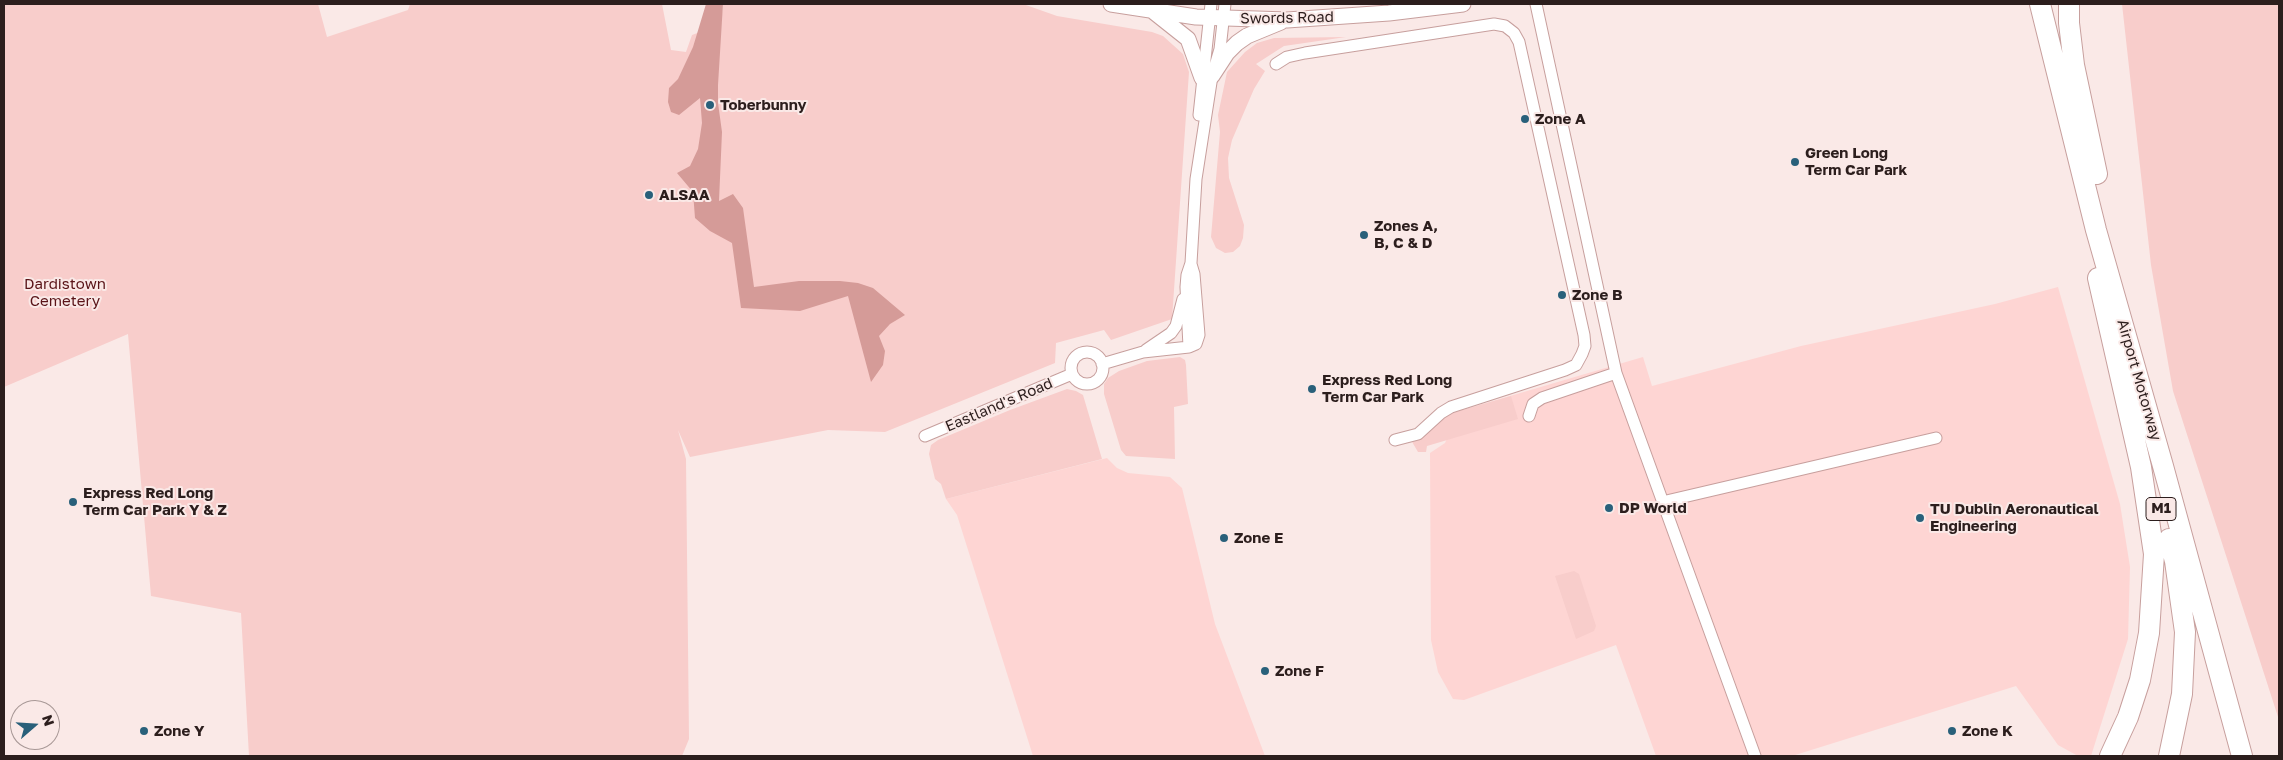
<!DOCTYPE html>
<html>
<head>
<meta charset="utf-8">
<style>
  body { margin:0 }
  #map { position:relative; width:2283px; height:760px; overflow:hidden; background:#fae9e7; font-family:"Golos Text",sans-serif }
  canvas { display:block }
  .frame { position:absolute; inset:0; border:5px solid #2c1e1d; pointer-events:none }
  .north { position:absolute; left:10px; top:700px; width:50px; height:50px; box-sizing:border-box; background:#fae9e7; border:1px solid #a89896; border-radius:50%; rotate:71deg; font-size:14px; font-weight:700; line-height:20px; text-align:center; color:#2c1e1d }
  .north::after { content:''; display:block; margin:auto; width:18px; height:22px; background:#29607a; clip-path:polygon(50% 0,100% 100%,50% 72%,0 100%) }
</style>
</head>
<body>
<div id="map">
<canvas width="2283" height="760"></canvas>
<div class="frame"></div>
<div class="north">N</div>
</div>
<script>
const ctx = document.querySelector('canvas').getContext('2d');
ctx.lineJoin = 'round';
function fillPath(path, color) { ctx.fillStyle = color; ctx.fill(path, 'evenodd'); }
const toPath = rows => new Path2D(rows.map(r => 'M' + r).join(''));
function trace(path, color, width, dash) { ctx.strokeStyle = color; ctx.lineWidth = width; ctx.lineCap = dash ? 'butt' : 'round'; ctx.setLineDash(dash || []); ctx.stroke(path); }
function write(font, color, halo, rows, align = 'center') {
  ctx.font = font + ' "Golos Text",sans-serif'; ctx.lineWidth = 4; ctx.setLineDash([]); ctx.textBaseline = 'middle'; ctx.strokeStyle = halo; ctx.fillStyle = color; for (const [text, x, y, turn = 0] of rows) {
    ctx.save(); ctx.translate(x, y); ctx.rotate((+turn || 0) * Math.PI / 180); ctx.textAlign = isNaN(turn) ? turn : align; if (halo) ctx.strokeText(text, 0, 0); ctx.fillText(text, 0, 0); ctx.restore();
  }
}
fillPath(toPath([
  [2058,287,2120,504,2130,567,2128,639,2091,756,2078,756,2058,745,2016,686,1792,756,1656,756,1616,645,1464,700,1453,699,1438,672,1431,640,1430,453,1445,443,1450,432,1452,413,1643,357,1652,386,1801,346,1995,304],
  [1107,458,1117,468,1128,473,1170,477,1182,488,1215,624,1265,756,1033,756,957,515,946,499]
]), '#fed5d3');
fillPath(toPath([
  [4,4,318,4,327,37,408,10,410,4,662,4,671,50,686,52,692,35,721,24,723,4,1023,4,1057,16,1152,32,1163,36,1183,54,1189,72,1172,319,1111,340,1104,330,1056,343,1055,363,885,432,828,430,690,457,678,430,686,459,689,739,682,756,249,756,241,613,151,596,128,334,4,387],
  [2122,4,2279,4,2279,720,2173,391,2151,265],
  [1346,37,1284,46,1256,64,1265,71,1254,89,1232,140,1228,158,1229,178,1244,225,1243,238,1240,246,1233,252,1225,253,1216,248,1211,237,1220,132,1218,115,1227,72,1245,52,1257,43,1274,38],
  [1180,357,1185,360,1186,365,1188,404,1174,407,1175,459,1126,456,1121,450,1104,394,1104,384,1108,378,1119,371,1147,361],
  [1067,389,1076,391,1083,395,1102,459,946,499,941,484,935,479,929,454,931,445,938,440,1010,410],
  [1511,396,1518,419,1427,446,1426,452,1418,452,1411,440,1446,415],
  [1574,571,1579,574,1596,626,1594,631,1576,639,1555,576]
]), '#f8cdcb');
fillPath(toPath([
  [706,4,723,4,718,85,718,103,722,132,719,201,733,194,743,208,754,287,799,281,840,281,858,283,873,288,905,315,890,324,879,336,885,351,883,365,871,382,848,296,800,311,741,308,732,243,710,231,695,218,693,192,677,173,690,166,698,149,702,123,700,98,679,115,671,112,668,102,669,88,678,79,693,47]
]), '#d59b98');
const minor = toPath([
  [1536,4,1616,373,1755,756],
  [1276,64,1287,57,1305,53,1494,24,1505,26,1514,33,1519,42,1584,335,1585,346,1582,354,1576,365,1565,370,1451,407,1441,413,1418,434,1395,440],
  [1199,115,1211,4],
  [1189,347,1186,287,1187,275,1191,263,1196,179,1212,76,1220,49,1225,4],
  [1146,350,1171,333,1176,326,1183,299],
  '1071 368a16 16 0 1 1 32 0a16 16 0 1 1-32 0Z',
  [1102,364,1143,352,1189,347,1196,344,1199,335,1194,274,1191,264],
  [1529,416,1533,404,1542,398,1616,373],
  [925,436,1072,374],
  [1662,502,1936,438]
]);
const secondary = toPath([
  [1111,4,1196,17,1287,20,1389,13,1463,4],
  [1154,12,1188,39,1202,78],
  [1212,76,1227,53,1237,43,1247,36,1281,22]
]);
const motorway = toPath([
  [2040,4,2096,230,2163,466,2242,756],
  [2069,4,2069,23,2074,65,2097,174],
  [2098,278,2141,467,2154,554,2149,633,2140,680,2128,717,2110,756],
  [2169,539,2175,561,2185,632,2182,694,2169,756]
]);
trace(minor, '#c79f9d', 13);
trace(secondary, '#c79f9d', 17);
trace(motorway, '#c79f9d', 22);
trace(minor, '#fff', 11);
trace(secondary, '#fff', 15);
trace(motorway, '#fff', 20);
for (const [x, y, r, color] of [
  [710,105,5,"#29607a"],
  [1525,119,5,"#29607a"],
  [1795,162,5,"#29607a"],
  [649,195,5,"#29607a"],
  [1364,235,5,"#29607a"],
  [1562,295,5,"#29607a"],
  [1312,389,5,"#29607a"],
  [73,502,5,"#29607a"],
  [1609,508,5,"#29607a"],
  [1920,518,5,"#29607a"],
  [1224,538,5,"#29607a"],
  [1265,671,5,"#29607a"],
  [144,731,5,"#29607a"],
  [1952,731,5,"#29607a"]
]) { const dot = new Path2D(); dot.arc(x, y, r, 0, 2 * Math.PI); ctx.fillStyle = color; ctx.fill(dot); trace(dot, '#fae9e7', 2); }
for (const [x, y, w] of [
  [2161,509,30]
]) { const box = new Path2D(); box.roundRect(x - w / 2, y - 11.5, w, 23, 4); ctx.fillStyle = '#fae9e7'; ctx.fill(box); trace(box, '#2c1e1d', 1); }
write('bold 14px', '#2c1e1d', null, [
  ["M1",2161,509]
]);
write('15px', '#2c1e1d', '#fae9e7', [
  ["Swords Road",1287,18,-1],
  ["Airport Motorway",2139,380,74],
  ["Eastland's Road",999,405,-23]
]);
write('bold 15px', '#2c1e1d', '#fae9e7', [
  ["Toberbunny",720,105],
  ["Zone A",1535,119],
  ["Green Long",1805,153],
  ["Term Car Park",1805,170],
  ["ALSAA",659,195],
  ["Zones A,",1374,226],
  ["B, C & D",1374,243],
  ["Zone B",1572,295],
  ["Express Red Long",1322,380],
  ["Term Car Park",1322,397],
  ["Express Red Long",83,493],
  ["Term Car Park Y & Z",83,510],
  ["DP World",1619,508],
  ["TU Dublin Aeronautical",1930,509],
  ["Engineering",1930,526],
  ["Zone E",1234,538],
  ["Zone F",1275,671],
  ["Zone Y",154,731],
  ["Zone K",1962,731]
], 'left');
write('15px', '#5a1418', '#fae9e7', [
  ["Dardistown",65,284],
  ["Cemetery",65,301]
]);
</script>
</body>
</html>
